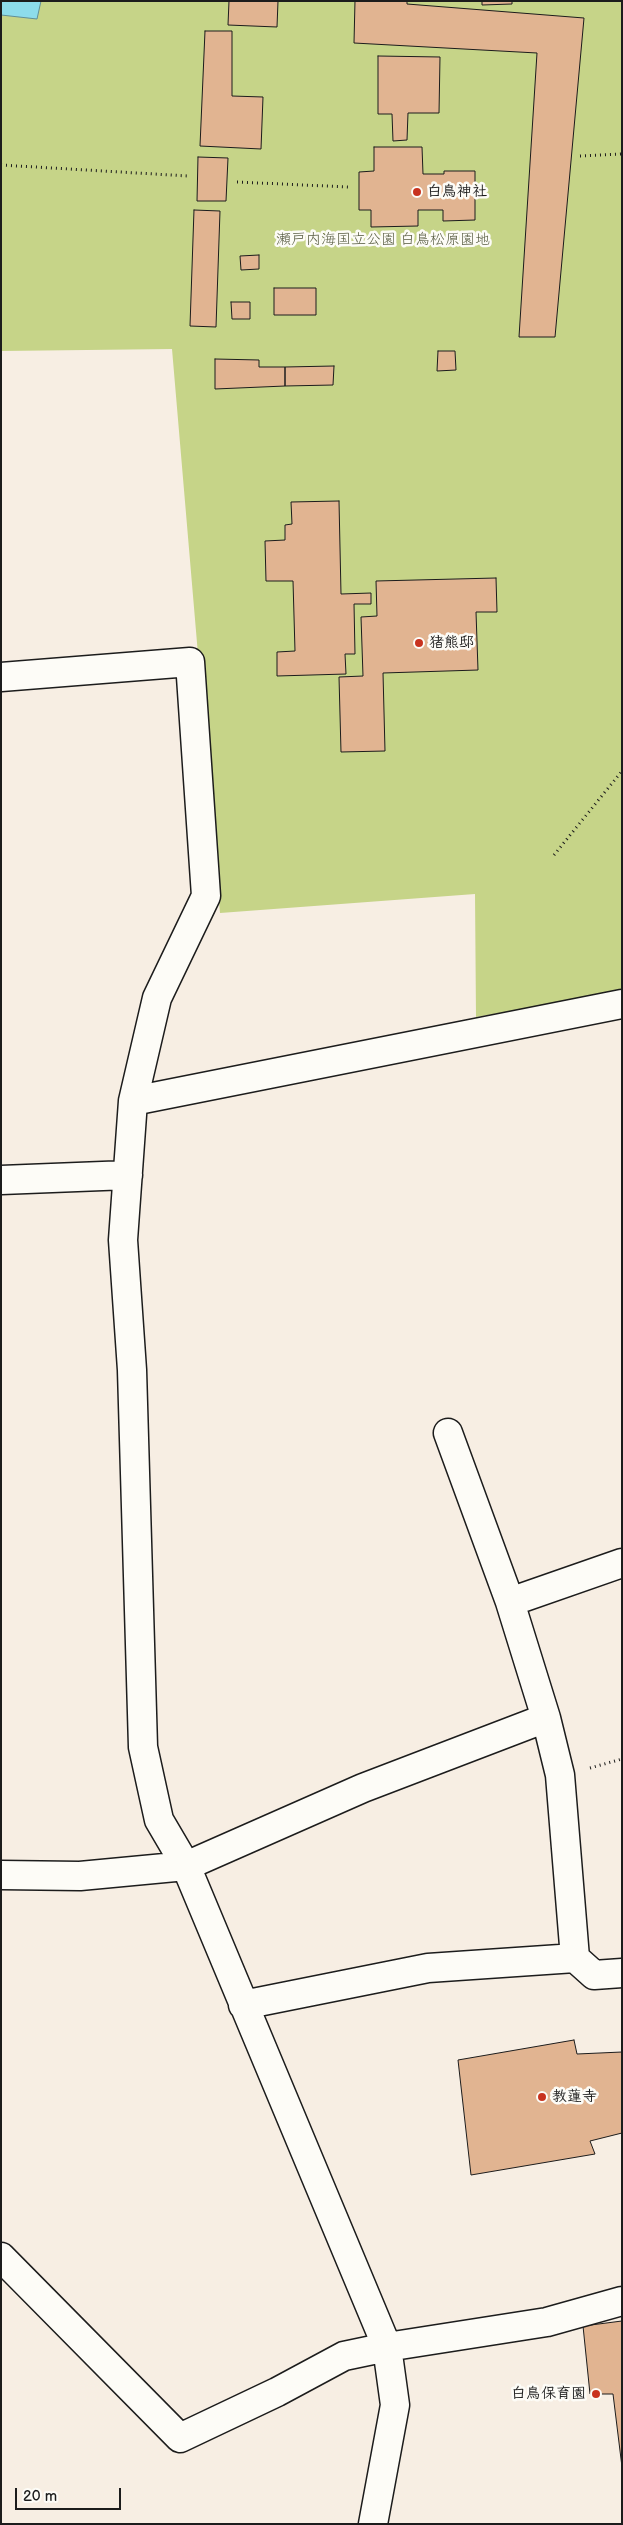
<!DOCTYPE html>
<html>
<head>
<meta charset="utf-8">
<style>
  body { margin:0 }
  #map { position:relative; width:623px; height:2525px; overflow:hidden; background:#f7eee3; font-family:"Balsamiq Sans",sans-serif }
  canvas { display:block }
  .frame { position:absolute; inset:0; border:2px solid #1c1c1c; pointer-events:none }
  .scale { position:absolute; left:15px; top:2488px; width:106px; height:22px; box-sizing:border-box; border:2px solid #1c1c1c; border-top:0; padding-left:6px; font-size:15px; line-height:18px; white-space:nowrap; color:#1c1c1c; -webkit-text-stroke:4px #fdfcf7; paint-order:stroke }
</style>
</head>
<body>
<div id="map">
<canvas width="623" height="2525"></canvas>
<div class="frame"></div>
<div class="scale">20 m</div>
</div>
<script>
const ctx = document.querySelector('canvas').getContext('2d');
ctx.lineJoin = 'round';
function fillPath(path, color) { ctx.fillStyle = color; ctx.fill(path, 'evenodd'); }
const toPath = rows => new Path2D(rows.map(r => 'M' + r).join(''));
function trace(path, color, width, dash) { ctx.strokeStyle = color; ctx.lineWidth = width; ctx.lineCap = dash ? 'butt' : 'round'; ctx.setLineDash(dash || []); ctx.stroke(path); }
function write(font, color, halo, rows, align = 'center') {
  ctx.font = font + ' "Balsamiq Sans","Klee One",sans-serif'; ctx.lineWidth = 5; ctx.setLineDash([]); ctx.textBaseline = 'middle'; ctx.strokeStyle = halo; ctx.fillStyle = color; for (const [text, x, y, turn = 0] of rows) {
    ctx.save(); ctx.translate(x, y); ctx.rotate((+turn || 0) * Math.PI / 180); ctx.textAlign = isNaN(turn) ? turn : align; if (halo) ctx.strokeText(text, 0, 0); ctx.fillText(text, 0, 0); ctx.restore();
  }
}
fillPath(toPath([
  [1,1,622,1,622,992,476,1017,475,894,220,913,172,349,1,351]
]), '#c6d488');
const water = toPath([
  [1,1,41,1,37,19,1,15,1,1]
]);
fillPath(water, '#8ddceb');
trace(water, '#608f98', 1);
const building = toPath([
  [229,1,278,1,277,27,228,25,229,1],
  [355,1,407,1,407,4,584,18,555,337,519,337,537,53,354,43,355,1],
  [482,1,512,1,512,4,482,5,482,1],
  [205,31,232,31,232,96,263,97,261,149,200,146,205,31],
  [378,56,440,57,439,113,408,113,407,140,393,141,392,114,378,114,378,56],
  [374,147,422,147,423,174,444,174,444,171,475,171,475,220,443,221,443,210,418,210,418,226,371,227,371,210,359,210,359,172,374,171,374,147],
  [198,157,228,158,226,201,197,201,198,157],
  [194,210,220,211,216,327,190,326,194,210],
  [259,255,259,269,241,270,240,256,259,255],
  [274,288,316,288,316,315,274,315,274,288],
  [231,302,250,302,250,319,232,319,231,302],
  [438,351,455,351,456,370,437,371,438,351],
  [215,359,259,360,259,367,285,367,285,386,215,389,215,359],
  [334,366,333,385,285,386,285,367,334,366],
  [339,501,341,594,371,593,371,604,354,604,355,654,345,654,346,674,277,676,277,652,295,651,293,581,266,581,265,541,285,540,285,525,292,524,291,502,339,501],
  [496,578,497,612,476,612,478,670,383,673,385,751,341,752,339,677,363,676,361,617,377,616,376,581,496,578],
  [574,2040,577,2054,622,2052,622,2133,590,2141,595,2154,471,2175,458,2060,574,2040],
  [622,2321,622,2467,613,2394,590,2394,583,2326,622,2321]
]);
fillPath(building, '#e1b491');
trace(building, '#1c1c1c', 1);
const minor = toPath([
  [1,677,190,662,206,896,157,998,133,1101,123,1240,132,1370,143,1747,159,1820,186,1866,387,2347,395,2405,373,2524],
  [133,1101,622,1004],
  [1,1180,128,1175],
  [448,1433,510,1602,546,1718,560,1775,575,1958],
  [510,1602,622,1563],
  [1,1875,80,1876,186,1866,363,1788,546,1718],
  [243,2005,428,1968,575,1958,594,1975,622,1973],
  [1,2257,180,2438,277,2392,344,2356,387,2347,547,2322,622,2301]
]);
trace(minor, '#1c1c1c', 31);
trace(toPath([
  [580,156,622,154],
  [1,165,188,176],
  [237,182,348,187],
  [554,855,622,771],
  [590,1768,622,1759]
]), '#1c1c1c', 3, [1, 4]);
trace(minor, '#fdfcf7', 28);
for (const [x, y, r, color] of [
  [417,192,5,"#c8321e"],
  [419,643,5,"#c8321e"],
  [542,2097,5,"#c8321e"],
  [596,2394,5,"#c8321e"]
]) { const dot = new Path2D(); dot.arc(x, y, r, 0, 2 * Math.PI); ctx.fillStyle = color; ctx.fill(dot); trace(dot, '#fdfcf7', 2); }
write('bold 15px', '#1c1c1c', '#fdfcf7', [
  ["白鳥神社",427,192],
  ["猪熊邸",429,643],
  ["教蓮寺",552,2097],
  ["白鳥保育園",586,2394,"right"]
], 'left');
write('15px', '#585c42', '#fdfcf7', [
  ["瀬戸内海国立公園 白鳥松原園地",383,240]
]);
</script>
</body>
</html>
